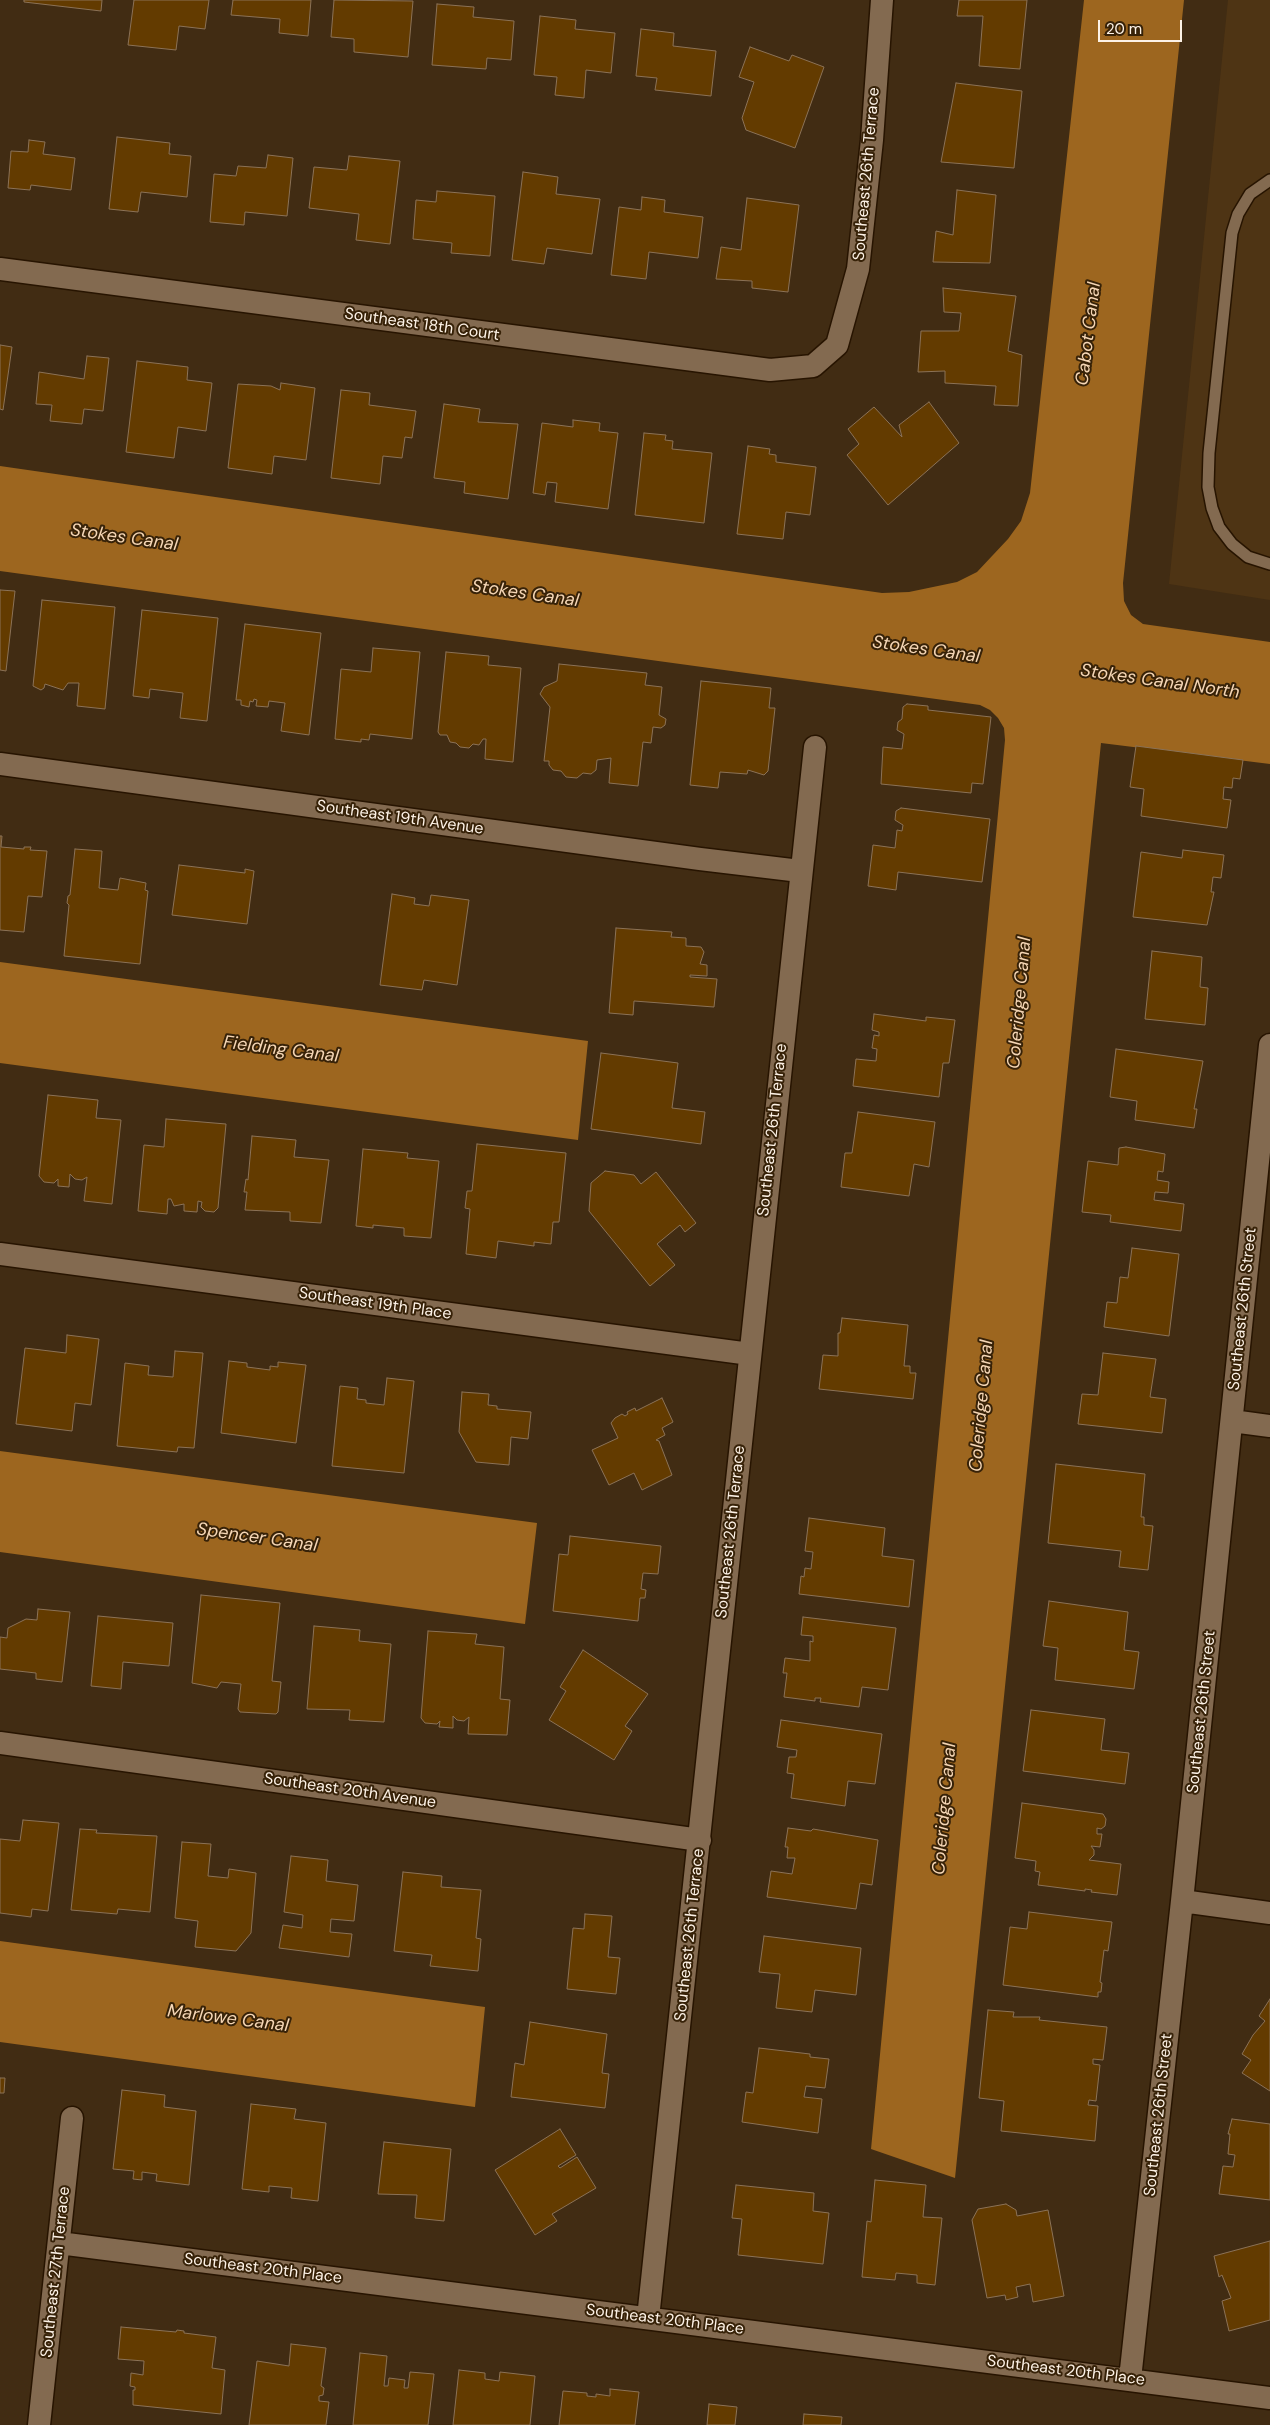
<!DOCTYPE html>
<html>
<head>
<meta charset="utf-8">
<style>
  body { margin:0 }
  #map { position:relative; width:1270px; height:2425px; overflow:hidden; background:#412c13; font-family:"DM Sans",sans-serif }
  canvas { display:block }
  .scale { position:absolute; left:1098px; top:20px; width:84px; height:22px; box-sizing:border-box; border:2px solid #fdf2e6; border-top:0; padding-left:6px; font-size:15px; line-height:18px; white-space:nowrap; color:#fdf2e6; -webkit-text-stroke:4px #372208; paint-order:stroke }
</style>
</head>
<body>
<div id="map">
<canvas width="1270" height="2425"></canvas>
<div class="scale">20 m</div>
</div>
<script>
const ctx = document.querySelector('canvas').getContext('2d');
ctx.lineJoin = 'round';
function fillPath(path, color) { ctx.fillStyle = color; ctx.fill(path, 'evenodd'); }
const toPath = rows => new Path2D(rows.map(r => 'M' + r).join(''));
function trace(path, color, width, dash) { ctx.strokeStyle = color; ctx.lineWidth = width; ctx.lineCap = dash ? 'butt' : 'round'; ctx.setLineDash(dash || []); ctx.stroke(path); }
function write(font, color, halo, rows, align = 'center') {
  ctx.font = font + ' "DM Sans",sans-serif'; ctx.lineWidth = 4; ctx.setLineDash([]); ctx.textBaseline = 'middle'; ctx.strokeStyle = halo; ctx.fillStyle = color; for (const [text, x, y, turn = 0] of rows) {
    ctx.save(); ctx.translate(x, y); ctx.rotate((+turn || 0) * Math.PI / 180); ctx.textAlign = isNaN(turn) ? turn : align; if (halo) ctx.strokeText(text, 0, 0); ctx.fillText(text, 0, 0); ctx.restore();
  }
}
fillPath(toPath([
  [1228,0,1270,0,1270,600,1169,584]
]), '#4e3414');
fillPath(toPath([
  [1084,0,1184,0,1123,583,1124,601,1131,615,1143,624,1270,642,1270,764,1101,743,955,2178,871,2149,1005,740,1004,728,998,718,990,710,980,705,0,571,0,466,882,593,909,592,957,582,977,572,1008,539,1021,521,1030,493],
  [0,962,588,1041,578,1140,0,1063],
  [0,1451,537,1523,525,1624,0,1552],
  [0,1941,485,2007,475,2107,0,2042]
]), '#9d661f');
const building = toPath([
  [24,0,102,0,101,11,24,2,24,0],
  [134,0,209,0,205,29,179,26,176,50,128,45,134,0],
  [233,0,311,0,308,36,279,33,280,19,231,15,233,0],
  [334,0,413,1,408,57,354,52,354,39,331,37,334,0],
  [959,0,1027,0,1020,69,979,66,983,16,957,16,959,0],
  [437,4,474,7,473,17,514,21,511,60,487,58,486,69,432,65,437,4],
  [540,16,576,20,575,29,615,33,611,73,586,70,584,98,555,95,557,77,534,75,540,16],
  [641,29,674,33,673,46,716,51,711,96,655,90,657,78,636,76,641,29],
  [750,47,789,61,792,55,824,67,795,148,746,130,742,118,754,82,739,77,750,47],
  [956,83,1022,91,1014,168,941,162,956,83],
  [117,137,170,143,169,154,191,156,187,197,141,192,138,212,109,209,117,137],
  [29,140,45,142,43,154,75,158,71,190,31,185,30,190,8,188,11,151,28,152,29,140],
  [268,155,293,158,287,216,245,212,244,225,210,222,214,174,236,176,238,166,266,168,268,155],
  [349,156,400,161,390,244,356,240,359,214,309,208,314,167,347,170,349,156],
  [523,172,558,177,556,194,600,199,592,254,547,248,544,264,512,260,523,172],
  [957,190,996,195,990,263,933,262,936,231,953,235,957,190],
  [437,191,495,196,490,256,451,253,452,243,413,239,416,200,436,202,437,191],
  [642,197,665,200,664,212,703,217,698,258,649,252,646,279,611,275,619,207,641,210,642,197],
  [747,198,799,205,788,292,752,288,752,281,716,279,721,247,741,250,747,198],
  [943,288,1016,296,1008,351,1022,355,1018,406,994,405,996,386,945,383,945,371,918,372,921,331,959,331,961,313,944,312,943,288],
  [0,345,12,347,3,410,0,409,0,345],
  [87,356,109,358,103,411,84,409,82,424,50,421,52,405,36,404,39,372,84,379,87,356],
  [137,361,188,367,187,380,212,383,206,431,178,427,174,458,126,452,137,361],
  [281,383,315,388,306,460,274,456,272,474,228,468,238,384,271,386,280,390,281,383],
  [341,390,370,393,369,405,416,411,412,438,405,437,402,458,383,456,380,484,331,478,341,390],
  [929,402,959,443,888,505,847,455,859,444,848,429,874,407,902,437,899,425,929,402],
  [444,404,480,409,478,422,518,424,508,499,464,493,465,482,434,478,444,404],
  [573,420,600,423,599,431,618,433,608,509,555,502,557,483,547,482,545,495,533,493,542,423,573,427,573,420],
  [644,433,666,435,665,440,673,441,672,449,712,453,704,523,635,515,644,433],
  [748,446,770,449,769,454,776,455,776,462,816,467,810,515,786,512,783,539,737,534,748,446],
  [0,590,15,591,6,671,0,670,0,590],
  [42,600,115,607,105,709,77,706,79,683,68,683,63,690,45,684,44,688,41,690,33,686,42,600],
  [142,610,218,618,207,721,180,718,183,693,150,689,149,698,133,696,142,610],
  [245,624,321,633,309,735,281,731,285,703,269,701,268,707,256,706,257,700,254,699,253,702,250,701,249,707,241,705,241,700,236,700,245,624],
  [373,648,420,652,412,739,370,734,369,740,361,739,361,742,335,739,341,669,371,672,373,648],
  [446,652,489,656,488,665,521,668,513,762,485,759,486,739,483,739,479,745,473,744,469,748,460,747,456,743,450,742,447,735,440,735,438,732,446,652],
  [559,664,647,673,645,685,662,687,659,715,666,719,665,725,661,728,653,727,651,743,643,742,638,786,609,783,611,758,597,760,596,770,591,774,583,773,577,778,566,777,561,771,553,770,549,765,549,761,544,761,550,707,540,694,544,687,557,681,559,664],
  [701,681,771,688,769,708,775,708,768,771,764,775,748,770,747,774,720,772,718,788,690,785,701,681],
  [907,704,928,706,928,710,991,717,983,784,972,783,971,793,881,784,883,747,902,749,904,734,897,730,898,722,902,719,903,707,907,704],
  [1136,746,1243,760,1240,779,1233,778,1232,788,1224,787,1223,799,1231,800,1227,828,1141,816,1144,789,1130,787,1136,746],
  [901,808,990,819,982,882,898,872,896,890,868,886,873,845,895,848,897,830,902,831,903,825,895,820,896,811,901,808],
  [0,836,2,836,1,847,24,849,24,847,31,847,30,850,47,851,42,897,28,896,24,932,0,930,0,836],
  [75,849,102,851,99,888,118,890,120,878,146,883,145,890,148,891,140,964,64,956,69,905,67,903,68,896,70,895,75,849],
  [1183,850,1224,855,1221,878,1213,877,1211,892,1214,892,1207,925,1133,917,1141,852,1182,858,1183,850],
  [179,865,245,873,245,869,254,871,247,924,172,915,179,865],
  [392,894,415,898,414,904,429,906,431,895,469,900,457,985,424,980,422,990,380,985,392,894],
  [616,928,672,932,671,937,686,938,686,946,701,947,704,952,700,964,707,965,707,976,690,975,690,977,717,979,714,1007,634,1001,633,1015,609,1013,616,928],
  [1152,951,1202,957,1200,987,1208,988,1205,1025,1145,1019,1152,951],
  [874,1014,926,1021,926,1017,955,1020,949,1063,943,1063,939,1097,853,1086,856,1059,876,1061,877,1049,872,1048,874,1035,879,1036,879,1032,872,1030,874,1014],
  [1116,1049,1203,1061,1194,1109,1197,1109,1194,1128,1135,1120,1137,1101,1110,1097,1116,1049],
  [601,1053,678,1063,672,1108,705,1112,701,1144,591,1129,601,1053],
  [48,1095,98,1100,96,1118,121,1120,112,1204,84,1201,87,1177,82,1180,75,1179,70,1174,69,1187,58,1186,58,1179,54,1183,44,1182,39,1176,48,1095],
  [858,1112,935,1122,929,1167,914,1164,909,1196,841,1187,845,1153,852,1153,858,1112],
  [166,1119,226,1124,218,1208,214,1212,205,1211,201,1207,202,1202,198,1201,197,1212,184,1211,184,1204,174,1206,171,1199,168,1199,167,1214,138,1211,144,1145,164,1147,166,1119],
  [252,1136,296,1140,294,1157,329,1160,321,1223,290,1221,290,1212,245,1210,247,1192,244,1192,246,1179,248,1180,252,1136],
  [477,1144,566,1153,559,1222,553,1222,551,1244,534,1242,534,1246,498,1241,496,1258,466,1254,470,1209,465,1208,467,1191,472,1191,477,1144],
  [1126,1147,1165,1154,1163,1172,1158,1171,1157,1180,1169,1182,1168,1193,1155,1192,1154,1200,1184,1204,1181,1231,1110,1222,1111,1215,1082,1212,1088,1161,1118,1165,1119,1148,1126,1147],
  [363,1149,408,1153,407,1158,439,1161,431,1238,404,1236,404,1228,373,1225,373,1228,356,1226,363,1149],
  [605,1171,634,1175,641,1184,656,1172,696,1223,685,1232,680,1225,657,1244,675,1265,650,1286,589,1211,591,1183,605,1171],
  [1132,1248,1179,1254,1169,1336,1104,1327,1107,1302,1117,1303,1120,1277,1128,1278,1132,1248],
  [842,1318,908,1325,904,1366,910,1366,910,1373,916,1373,913,1399,819,1389,823,1355,838,1356,838,1333,840,1333,842,1318],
  [67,1335,99,1339,91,1405,75,1403,72,1431,16,1424,25,1348,66,1353,67,1335],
  [175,1351,203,1353,194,1448,178,1447,177,1452,117,1446,125,1363,149,1366,148,1375,173,1377,175,1351],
  [1103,1353,1156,1359,1150,1397,1166,1399,1162,1433,1078,1424,1082,1394,1098,1395,1103,1353],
  [229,1361,247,1363,247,1367,270,1370,270,1366,278,1367,278,1362,306,1365,296,1443,221,1433,229,1361],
  [387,1378,414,1381,404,1473,332,1466,340,1386,358,1388,357,1399,366,1400,366,1403,384,1405,387,1378],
  [462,1392,489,1394,488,1405,497,1406,497,1409,531,1412,528,1439,511,1437,509,1465,476,1462,459,1432,462,1392],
  [662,1398,673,1422,662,1428,665,1435,656,1440,659,1441,672,1475,642,1490,634,1473,609,1485,592,1450,618,1438,611,1423,615,1418,622,1414,625,1416,628,1414,627,1412,635,1408,636,1411,662,1398],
  [1056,1464,1145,1474,1141,1517,1144,1517,1144,1525,1153,1526,1148,1570,1119,1567,1121,1551,1048,1543,1056,1464],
  [809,1518,885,1528,882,1556,914,1560,909,1607,799,1594,801,1576,804,1577,805,1568,811,1569,813,1552,805,1551,809,1518],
  [570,1536,661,1546,658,1574,643,1573,641,1589,646,1590,645,1598,640,1598,638,1621,553,1611,559,1554,568,1555,570,1536],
  [201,1595,280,1603,272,1681,281,1682,278,1712,276,1714,240,1712,238,1709,241,1684,221,1682,217,1688,192,1683,201,1595],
  [1049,1601,1128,1612,1124,1650,1139,1652,1134,1689,1055,1680,1058,1648,1043,1646,1049,1601],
  [38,1609,70,1612,62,1682,36,1679,36,1673,0,1669,0,1637,7,1638,8,1628,26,1619,37,1620,38,1609],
  [98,1616,173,1623,169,1666,123,1662,121,1689,91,1686,98,1616],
  [803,1617,896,1628,888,1690,862,1687,859,1707,820,1702,821,1698,815,1698,815,1701,784,1697,787,1673,783,1673,785,1658,810,1661,810,1641,813,1642,813,1636,801,1635,803,1617],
  [314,1626,360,1630,359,1641,391,1644,384,1722,349,1720,350,1710,307,1709,314,1626],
  [428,1631,477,1634,475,1644,504,1647,500,1699,510,1700,507,1735,468,1734,469,1717,464,1721,457,1720,453,1716,453,1728,439,1727,440,1721,437,1724,425,1723,421,1718,428,1631],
  [583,1650,648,1694,625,1726,632,1731,614,1760,549,1720,566,1691,560,1687,583,1650],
  [1031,1710,1105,1719,1101,1750,1129,1753,1125,1784,1023,1771,1031,1710],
  [781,1720,882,1734,875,1784,848,1781,845,1806,791,1798,794,1774,787,1773,789,1757,796,1757,797,1750,777,1747,781,1720],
  [1022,1803,1103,1814,1106,1819,1105,1826,1101,1829,1097,1828,1097,1834,1102,1834,1100,1847,1091,1846,1094,1850,1094,1855,1089,1860,1121,1864,1117,1895,1091,1892,1092,1890,1085,1889,1085,1891,1038,1885,1040,1872,1035,1871,1036,1861,1015,1858,1022,1803],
  [23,1820,59,1823,48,1911,32,1909,31,1917,0,1913,0,1839,20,1841,23,1820],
  [788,1828,811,1831,813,1829,878,1840,872,1885,860,1883,856,1909,767,1897,771,1871,792,1874,795,1858,787,1858,788,1847,785,1847,788,1828],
  [80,1829,97,1830,96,1833,157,1836,150,1912,118,1909,117,1914,71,1910,80,1829],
  [182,1842,211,1844,208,1876,228,1878,229,1869,256,1873,251,1933,236,1951,195,1947,198,1921,175,1918,182,1842],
  [291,1856,328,1860,326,1881,358,1885,354,1921,331,1919,330,1932,352,1934,349,1957,279,1948,283,1925,302,1928,303,1915,284,1912,291,1856],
  [403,1872,442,1876,441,1887,481,1890,476,1938,481,1939,478,1971,430,1966,432,1955,394,1951,403,1872],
  [1029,1912,1112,1922,1108,1951,1104,1950,1100,1982,1102,1983,1101,1992,1098,1992,1098,1997,1003,1985,1010,1927,1027,1929,1029,1912],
  [585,1914,612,1916,608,1957,620,1958,616,1994,567,1989,573,1928,584,1929,585,1914],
  [764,1936,861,1948,856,1995,815,1990,812,2012,776,2008,780,1974,759,1972,764,1936],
  [1270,1999,1270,2091,1242,2073,1251,2060,1242,2054,1253,2035,1265,2021,1259,2016,1270,1999],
  [988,2010,1014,2012,1013,2017,1040,2017,1039,2020,1107,2027,1103,2060,1093,2059,1093,2064,1100,2065,1096,2101,1089,2100,1088,2105,1098,2106,1095,2141,1001,2131,1004,2101,979,2098,988,2010],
  [530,2022,607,2034,602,2073,609,2074,605,2108,511,2097,515,2063,524,2065,530,2022],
  [759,2048,810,2054,810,2057,829,2059,825,2088,806,2086,804,2097,822,2099,818,2133,742,2122,746,2092,753,2093,759,2048],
  [0,2078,5,2078,4,2093,0,2093,0,2078],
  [122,2090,165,2095,164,2107,196,2111,189,2185,156,2181,157,2174,142,2172,142,2180,133,2179,134,2171,113,2169,122,2090],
  [251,2104,296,2109,294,2119,326,2123,318,2201,291,2198,292,2188,269,2186,269,2192,242,2189,251,2104],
  [1232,2119,1270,2124,1270,2200,1219,2194,1223,2166,1233,2167,1235,2155,1228,2154,1230,2134,1228,2134,1232,2119],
  [560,2129,576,2155,558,2166,560,2168,577,2157,596,2188,552,2214,557,2221,535,2235,495,2170,560,2129],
  [384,2142,451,2149,444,2221,415,2218,417,2195,378,2194,384,2142],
  [875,2180,926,2185,923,2217,942,2218,935,2285,917,2283,917,2275,896,2273,895,2280,862,2277,867,2221,871,2222,875,2180],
  [736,2185,814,2193,813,2211,829,2213,823,2264,738,2255,742,2219,732,2218,736,2185],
  [1006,2204,1016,2210,1017,2216,1048,2210,1064,2296,1033,2302,1030,2284,1016,2287,1018,2297,1006,2300,1005,2295,987,2298,972,2220,978,2209,1006,2204],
  [1270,2241,1270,2320,1229,2331,1222,2301,1231,2298,1222,2275,1219,2277,1214,2256,1270,2241],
  [121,2327,176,2332,177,2330,184,2331,184,2333,216,2337,212,2368,225,2370,221,2414,133,2405,133,2390,135,2390,135,2387,130,2386,131,2373,143,2375,144,2361,118,2359,121,2327],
  [291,2344,326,2348,321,2386,324,2388,323,2395,319,2396,319,2401,329,2402,326,2425,249,2425,257,2361,289,2366,291,2344],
  [360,2353,387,2356,384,2386,388,2386,389,2378,405,2380,404,2388,408,2388,410,2372,434,2374,428,2425,353,2425,360,2353],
  [459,2370,485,2373,485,2379,499,2381,500,2372,535,2376,530,2425,453,2425,459,2370],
  [610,2389,639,2392,635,2425,559,2425,563,2391,587,2393,587,2396,596,2397,596,2394,610,2396,610,2389],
  [709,2404,737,2407,735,2425,707,2425,709,2404],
  [804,2414,842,2417,841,2425,803,2425,804,2414]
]);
fillPath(building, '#633b00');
trace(building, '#8b7257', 1);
const service = toPath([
  [1270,180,1250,194,1238,214,1232,233,1209,453,1208,487,1212,508,1219,527,1232,544,1248,557,1270,564]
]);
const minor = toPath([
  [0,269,770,370,813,366,837,345,858,269,872,140,882,0],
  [0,764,700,859,800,871],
  [0,1254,750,1354],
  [1232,1421,1270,1426],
  [0,1743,700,1840],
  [1182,1901,1270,1913],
  [59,2243,1270,2398],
  [648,2318,815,747],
  [1130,2379,1182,1901,1270,1045],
  [39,2425,72,2118]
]);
trace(service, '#271400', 14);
trace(minor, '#271400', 25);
trace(service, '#836a50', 11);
trace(minor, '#836a50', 22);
write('16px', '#fdf2e6', '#372208', [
  ["Southeast 26th Terrace",867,174,-85],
  ["Southeast 18th Court",422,325,8],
  ["Southeast 19th Avenue",400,818,8],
  ["Southeast 26th Terrace",773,1130,-84],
  ["Southeast 19th Place",375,1304,8],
  ["Southeast 26th Street",1243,1309,-84],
  ["Southeast 26th Terrace",731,1532,-84],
  ["Southeast 26th Street",1202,1712,-84],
  ["Southeast 20th Avenue",350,1791,8],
  ["Southeast 26th Terrace",690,1935,-84],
  ["Southeast 26th Street",1159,2115,-84],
  ["Southeast 20th Place",263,2269,7],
  ["Southeast 27th Terrace",56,2272,-84],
  ["Southeast 20th Place",665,2320,7],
  ["Southeast 20th Place",1066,2371,7]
]);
write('italic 18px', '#f5d6b5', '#372208', [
  ["Cabot Canal",1089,334,-83],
  ["Stokes Canal",124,538,8],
  ["Stokes Canal",525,594,8],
  ["Stokes Canal",926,650,8],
  ["Stokes Canal North",1160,682,8],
  ["Coleridge Canal",1020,1003,-85],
  ["Fielding Canal",281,1050,7],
  ["Coleridge Canal",982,1406,-85],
  ["Spencer Canal",257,1538,8],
  ["Coleridge Canal",945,1809,-85],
  ["Marlowe Canal",228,2019,7]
]);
</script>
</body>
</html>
